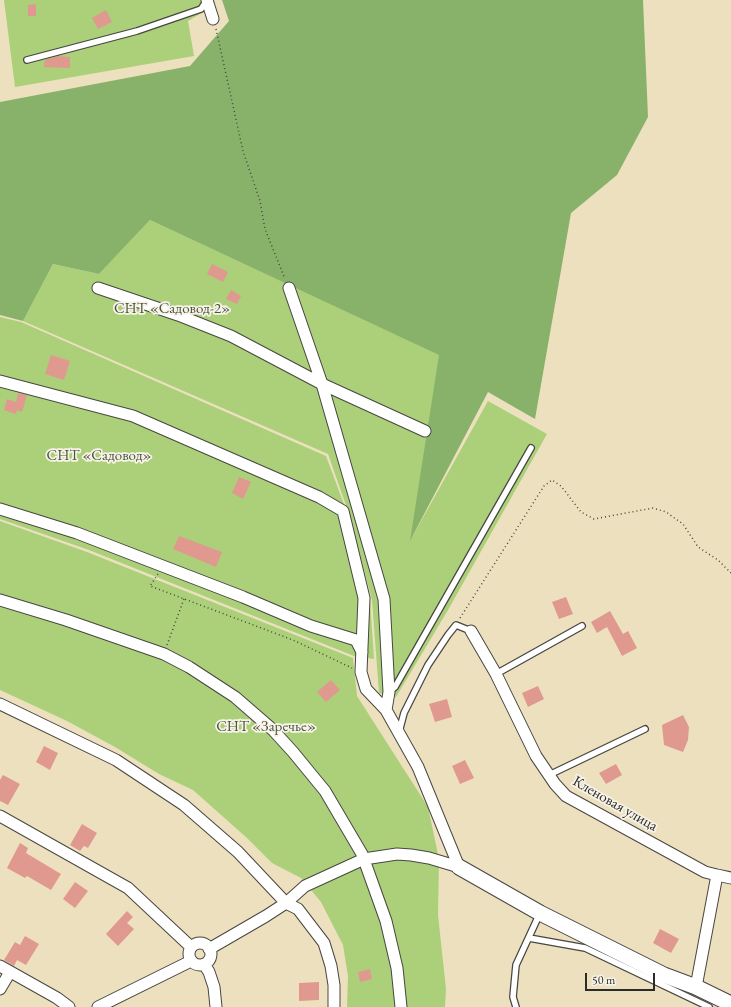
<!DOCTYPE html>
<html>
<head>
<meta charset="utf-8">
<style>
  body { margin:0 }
  #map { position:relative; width:731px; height:1007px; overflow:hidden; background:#ede0bf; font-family:"EB Garamond",serif }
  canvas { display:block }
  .scale { position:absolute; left:585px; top:973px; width:70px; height:18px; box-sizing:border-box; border:2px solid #2b2b2b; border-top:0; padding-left:5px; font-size:12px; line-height:14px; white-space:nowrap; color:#2b2b2b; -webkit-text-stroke:3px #f7f3e8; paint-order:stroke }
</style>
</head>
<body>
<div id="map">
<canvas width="731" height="1007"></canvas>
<div class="scale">50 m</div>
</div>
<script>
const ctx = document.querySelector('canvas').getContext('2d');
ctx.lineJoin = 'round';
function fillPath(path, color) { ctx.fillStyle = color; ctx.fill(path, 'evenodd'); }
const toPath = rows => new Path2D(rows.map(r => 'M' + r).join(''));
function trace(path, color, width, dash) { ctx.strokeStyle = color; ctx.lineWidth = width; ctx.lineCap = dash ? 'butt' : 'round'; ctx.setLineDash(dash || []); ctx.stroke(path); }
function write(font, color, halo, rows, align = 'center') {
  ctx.font = font + ' "EB Garamond",serif'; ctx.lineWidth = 3.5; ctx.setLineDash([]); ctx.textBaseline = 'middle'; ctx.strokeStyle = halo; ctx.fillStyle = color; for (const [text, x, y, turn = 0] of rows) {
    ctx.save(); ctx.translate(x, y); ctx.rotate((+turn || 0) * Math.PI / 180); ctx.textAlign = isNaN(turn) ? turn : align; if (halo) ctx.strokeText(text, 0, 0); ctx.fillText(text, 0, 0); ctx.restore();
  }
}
fillPath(toPath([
  [4,0,214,0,215,5,188,21,194,56,15,87],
  [150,220,440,355,411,539,488,401,547,434,448,610,396,697,379,693,372,600,349,514,328,454,23,321,53,264,99,274],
  [0,317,21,322,326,456,348,515,370,600,374,659,354,656,89,550,0,519],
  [0,521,87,552,353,658,357,696,428,807,439,859,438,915,446,989,445,1007,347,1007,348,976,343,945,321,902,301,878,272,863,247,838,193,790,159,774,115,747,67,721,0,690]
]), '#abd079');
fillPath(toPath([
  [222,0,643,0,648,117,617,175,571,213,535,419,488,392,410,541,439,355,150,220,99,274,53,264,23,321,0,315,0,102,190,66,229,21]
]), '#88b269');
fillPath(toPath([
  [36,4,36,16,28,16,28,5],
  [106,10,112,22,98,29,92,18],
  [58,56,70,57,70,68,44,67,45,60],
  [212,264,228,272,223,282,207,274],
  [231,290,241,296,237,304,226,299],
  [51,355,70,361,64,380,45,374],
  [18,393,27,395,22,412,17,410,16,414,4,410,7,399,16,402],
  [239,477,251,482,243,499,232,493],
  [179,536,222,552,216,567,173,549],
  [566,597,573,614,559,619,552,602],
  [610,611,623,634,628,631,637,648,622,656,607,627,597,633,591,622],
  [331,680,340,690,326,702,317,692],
  [538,686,544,699,528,707,522,693],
  [447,699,452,717,435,722,429,704],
  [683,715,689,727,688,740,683,752,664,745,662,725],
  [44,746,58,753,50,770,36,762],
  [465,760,474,778,460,784,452,766],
  [616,764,622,775,606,784,599,773],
  [3,775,20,784,8,805,0,801,0,780],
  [82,824,97,833,88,848,84,846,80,851,70,845],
  [20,843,28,848,26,853,61,874,51,890,27,876,25,878,7,868],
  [75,882,88,891,75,908,63,899],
  [127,911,133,917,127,923,134,929,118,946,106,934],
  [660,929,679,939,671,953,653,943],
  [25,936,39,944,26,965,17,960,14,966,4,960,15,942,20,945],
  [370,969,372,979,360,982,358,972],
  [319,982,319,1000,299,1001,299,983]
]), '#e0998e');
const lane = toPath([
  [27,60,137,31,201,9,207,0],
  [496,674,582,626],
  [389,692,395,687,531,448],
  [399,732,404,713,428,665,448,635,456,625,471,631],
  [549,775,645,729],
  [529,938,585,948,709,1007],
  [516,1007,513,997,516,965,540,913]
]);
const street = toPath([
  [207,0,213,19],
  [98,288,178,315,231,336,322,384,384,599,389,692,386,710],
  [289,288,322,384,425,431],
  [0,381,133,416,319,497,343,511,364,598,361,672,366,689,386,710,418,767,459,867],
  [0,509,77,533,243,597,311,626,356,640,362,652],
  [0,600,66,620,164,654,189,667,235,697,273,730,293,752,325,791,362,854,386,921,397,968,401,1007],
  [471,631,496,674,536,756,555,784,566,796,705,872,717,875,696,987],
  [0,704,116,760,184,805,238,852,286,903,298,909,324,943,331,966,334,985,334,1007],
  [0,816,128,888,191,947],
  [717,875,731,878],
  '189 954a11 11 0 1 1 22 0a11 11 0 1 1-22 0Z',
  [209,949,266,916,286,903,305,886,364,859,397,854,411,855,429,858,459,867],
  [204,964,209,972,214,987,216,1007],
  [0,966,57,998,69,1007],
  [0,989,10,972],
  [98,1007,191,961]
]);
const secondary = toPath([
  [459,867,540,913,664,975,696,987,731,1004]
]);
trace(lane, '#484641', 8);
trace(street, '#484641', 13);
trace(secondary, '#484641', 17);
trace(toPath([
  [216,29,243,151,260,201,265,229,285,279],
  [158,574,150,586,293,640,352,668],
  [460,618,544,486,552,480,561,486,581,512,594,519,653,508,666,512,683,524,698,547,718,560,731,573],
  [167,645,184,599]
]), '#484641', 1.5, [1, 3]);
trace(lane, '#fff', 5.5);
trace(street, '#fff', 11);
trace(secondary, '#fff', 15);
write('15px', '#4b543e', '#f7f3e8', [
  ["СНТ «Садовод-2»",172,309],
  ["СНТ «Садовод»",99,456],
  ["СНТ «Заречье»",266,727]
]);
write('15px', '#2b2b2b', '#f7f3e8', [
  ["Кленовая улица",615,804,30]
]);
</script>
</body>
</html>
